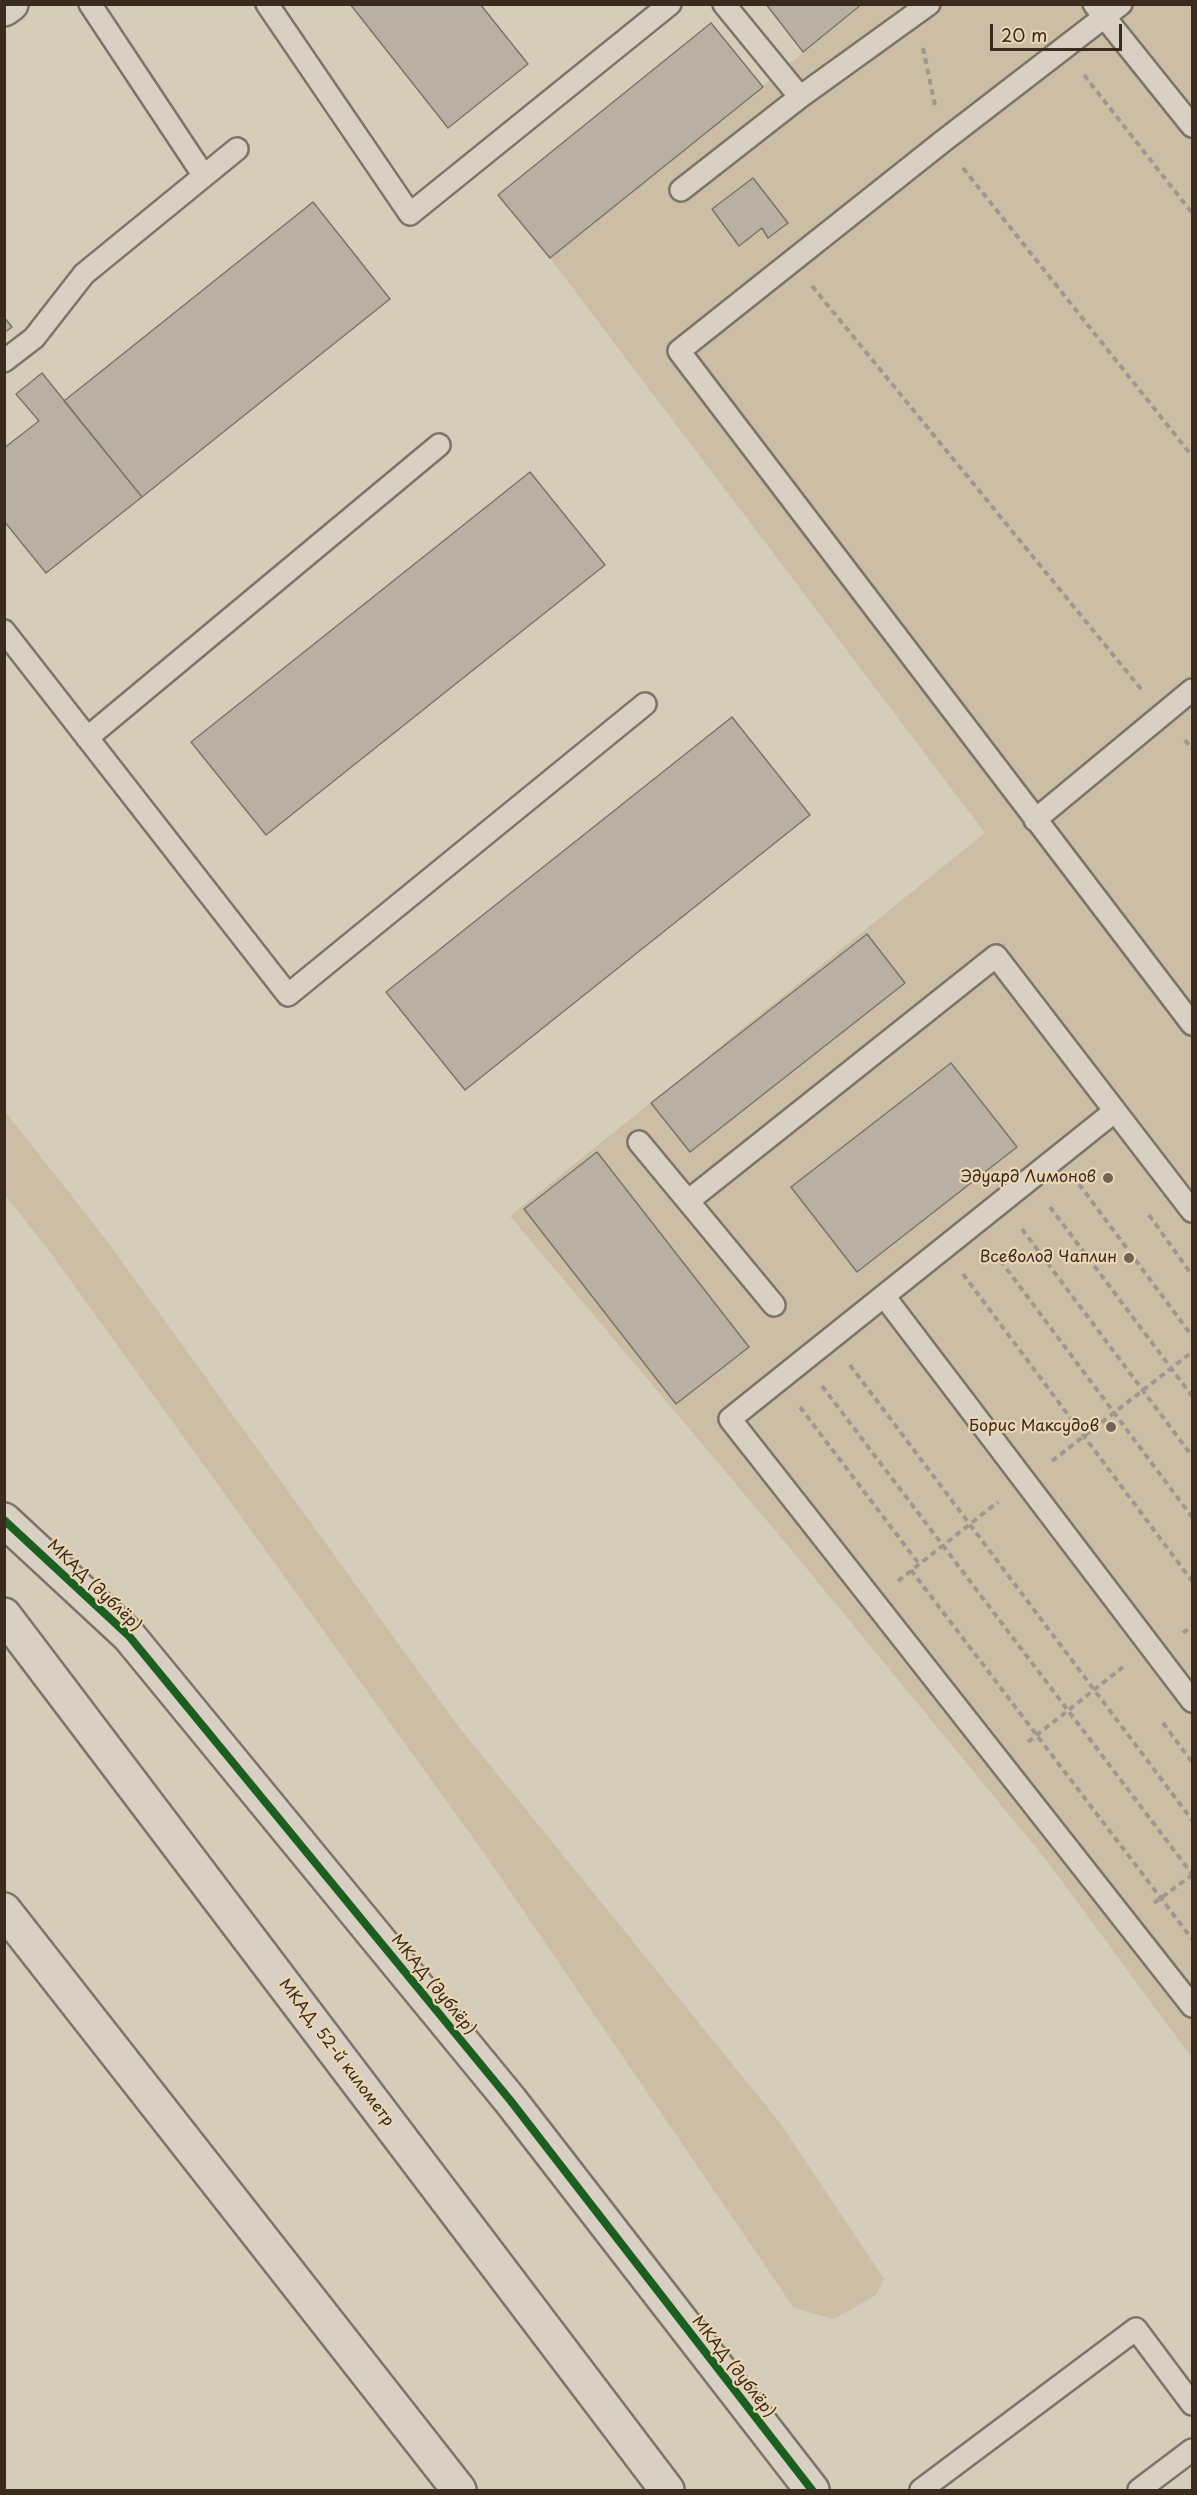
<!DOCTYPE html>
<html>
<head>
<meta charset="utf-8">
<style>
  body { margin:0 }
  #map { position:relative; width:1197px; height:2495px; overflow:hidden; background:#d6ccba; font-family:"Playpen Sans",sans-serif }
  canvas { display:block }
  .frame { position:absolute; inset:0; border:6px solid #3b2a1e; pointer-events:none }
  .scale { position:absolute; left:990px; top:24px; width:132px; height:27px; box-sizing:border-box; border:3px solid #3b2a1e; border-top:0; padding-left:8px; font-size:18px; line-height:21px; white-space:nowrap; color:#3b2a1e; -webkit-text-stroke:4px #e9d6b4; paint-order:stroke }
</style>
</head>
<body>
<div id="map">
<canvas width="1197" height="2495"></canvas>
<div class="frame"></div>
<div class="scale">20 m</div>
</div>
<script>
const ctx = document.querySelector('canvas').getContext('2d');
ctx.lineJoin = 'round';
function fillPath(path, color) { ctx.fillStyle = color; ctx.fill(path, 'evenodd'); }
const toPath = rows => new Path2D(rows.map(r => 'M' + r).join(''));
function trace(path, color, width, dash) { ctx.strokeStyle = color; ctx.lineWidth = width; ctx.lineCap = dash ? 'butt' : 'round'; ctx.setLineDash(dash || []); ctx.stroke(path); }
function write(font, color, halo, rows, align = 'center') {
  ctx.font = font + ' "Playpen Sans",sans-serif'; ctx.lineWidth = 4.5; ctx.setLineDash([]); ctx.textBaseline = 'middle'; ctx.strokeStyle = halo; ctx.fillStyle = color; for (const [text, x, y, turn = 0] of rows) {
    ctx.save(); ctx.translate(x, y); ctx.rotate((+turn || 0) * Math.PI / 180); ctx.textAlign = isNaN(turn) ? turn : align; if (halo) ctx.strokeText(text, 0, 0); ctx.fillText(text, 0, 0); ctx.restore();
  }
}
fillPath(toPath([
  [862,5,1192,5,1192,2058,1047,1861,789,1547,510,1216,985,833,550,258],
  [4,1110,107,1241,455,1722,780,2123,884,2279,876,2295,834,2319,794,2308,484,1853,50,1252,5,1195]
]), '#ccbda5');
const building = toPath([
  [350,4,480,4,528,64,448,128,350,4],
  [766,4,862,4,803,52,766,4],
  [711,23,763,87,550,258,498,195,711,23],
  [753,178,788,223,768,238,762,228,739,246,712,209,753,178],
  [313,202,390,299,142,497,64,401,313,202],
  [4,317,12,327,4,333,4,317],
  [42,373,142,497,46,573,4,521,4,448,39,421,16,394,42,373],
  [530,472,605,565,266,835,191,742,530,472],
  [732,717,810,815,465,1090,386,992,732,717],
  [867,934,905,983,690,1152,651,1103,867,934],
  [951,1063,1017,1147,857,1272,791,1187,951,1063],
  [597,1152,749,1347,676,1404,524,1209,597,1152]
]);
fillPath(building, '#b8b0a3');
trace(building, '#7c7469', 1.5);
const service = toPath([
  [90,4,204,176],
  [267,4,410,214,670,4],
  [1094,4,1192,126],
  [1121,4,942,142,679,351,1192,1024],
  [800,97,929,4],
  [681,190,800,97,724,4],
  [4,361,34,338,84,274,237,149],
  [4,631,288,995,645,704],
  [87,738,439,445],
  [1035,820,1192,690],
  [1115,1111,730,1419,1192,2006],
  [639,1142,774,1305],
  [688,1201,996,956,1192,1211],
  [884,1296,1192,1701],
  [921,2490,1136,2329,1192,2404],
  [1139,2490,1192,2450]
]);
const minor = toPath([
  [4,1520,129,1636,510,2100,812,2490]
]);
const tertiary = toPath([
  [4,9,11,4]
]);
const trunk = toPath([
  [4,1615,667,2490],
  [4,1910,459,2490]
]);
trace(service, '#7c7469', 26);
trace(minor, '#7c7469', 38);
trace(tertiary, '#7c7469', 38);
trace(trunk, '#7c7469', 38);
trace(toPath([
  [923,48,935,105],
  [1084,75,1192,213],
  [963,168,1192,456],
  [812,286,1141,689],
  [1185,740,1192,749],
  [1079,1184,1192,1336],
  [1050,1207,1192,1396],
  [1149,1215,1192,1275],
  [1022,1229,1192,1456],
  [994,1252,1192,1517],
  [963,1274,1192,1581],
  [850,1365,1192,1820],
  [822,1386,1192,1874],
  [800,1407,919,1564],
  [1052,1461,1192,1352],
  [911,1570,1192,1939],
  [898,1581,998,1502],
  [1183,1633,1192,1626],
  [1163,1723,1192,1762],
  [1028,1742,1123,1667],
  [1154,1903,1192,1875]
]), '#9f988e', 4, [6, 4.5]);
trace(service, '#d8d0c3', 21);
trace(minor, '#d8d0c3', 33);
trace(tertiary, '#d8d0c3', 33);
trace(trunk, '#d8d0c3', 33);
trace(toPath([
  [4,1520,129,1636,510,2100,812,2490]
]), '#1b5e20', 8);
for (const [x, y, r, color] of [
  [1108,1178,6,"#716355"],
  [1129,1258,6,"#716355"],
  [1111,1427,6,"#716355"]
]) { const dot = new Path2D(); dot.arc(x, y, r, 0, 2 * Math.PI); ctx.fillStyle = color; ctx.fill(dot); trace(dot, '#e9d6b4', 2); }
write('16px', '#3b2a1e', '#e9d6b4', [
  ["Эдуард Лимонов",1096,1178],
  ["Всеволод Чаплин",1117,1258],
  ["Борис Максудов",1099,1427]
], 'right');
write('16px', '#3b2a1e', '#e9d6b4', [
  ["МКАД (дублёр)",94,1586,44],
  ["МКАД (дублёр)",433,1985,51],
  ["МКАД, 52-й километр",336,2053,53],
  ["МКАД (дублёр)",733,2367,52]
]);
</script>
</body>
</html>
